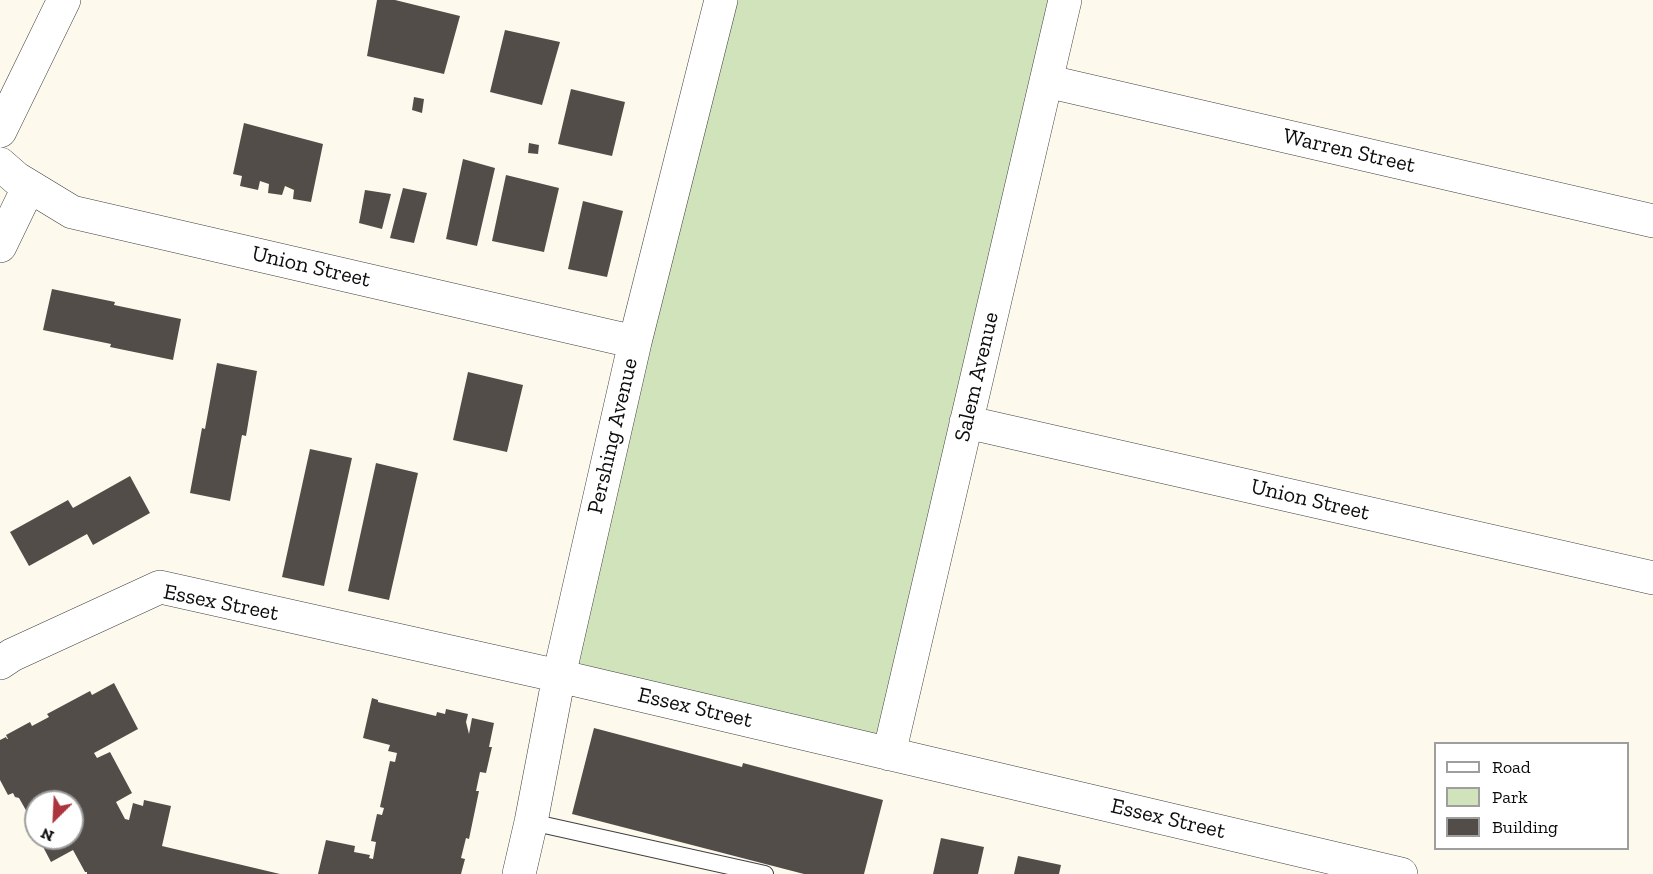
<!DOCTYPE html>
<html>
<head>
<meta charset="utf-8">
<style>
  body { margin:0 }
  #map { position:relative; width:1653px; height:874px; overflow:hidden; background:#fdfaed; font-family:"Zilla Slab",serif }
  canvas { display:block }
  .legend { position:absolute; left:1434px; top:742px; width:195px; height:108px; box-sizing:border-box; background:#fff; border:2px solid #9e9e9e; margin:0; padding:8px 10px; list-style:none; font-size:18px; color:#0c0c0c }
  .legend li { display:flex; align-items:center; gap:12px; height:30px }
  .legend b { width:30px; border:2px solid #9e9e9e }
  .north { position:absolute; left:24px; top:790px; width:60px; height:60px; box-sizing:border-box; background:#fff; border:2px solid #9e9e9e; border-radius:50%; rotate:204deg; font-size:16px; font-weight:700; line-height:24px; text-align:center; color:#0c0c0c }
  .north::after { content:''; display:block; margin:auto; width:21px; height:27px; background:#ac343c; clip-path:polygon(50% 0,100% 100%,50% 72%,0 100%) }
</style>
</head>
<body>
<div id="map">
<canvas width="1653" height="874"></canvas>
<ul class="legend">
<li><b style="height:8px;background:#fff"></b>Road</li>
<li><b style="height:16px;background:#d0e3bb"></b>Park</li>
<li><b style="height:16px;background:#534d4a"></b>Building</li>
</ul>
<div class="north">N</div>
</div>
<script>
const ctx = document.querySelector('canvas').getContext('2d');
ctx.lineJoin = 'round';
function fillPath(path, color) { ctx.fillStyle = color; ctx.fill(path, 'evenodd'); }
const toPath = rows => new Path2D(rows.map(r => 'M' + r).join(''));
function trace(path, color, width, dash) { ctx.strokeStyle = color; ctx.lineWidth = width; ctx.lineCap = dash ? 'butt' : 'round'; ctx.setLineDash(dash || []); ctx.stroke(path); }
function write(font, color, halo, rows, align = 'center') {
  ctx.font = font + ' "Zilla Slab",serif'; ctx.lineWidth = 6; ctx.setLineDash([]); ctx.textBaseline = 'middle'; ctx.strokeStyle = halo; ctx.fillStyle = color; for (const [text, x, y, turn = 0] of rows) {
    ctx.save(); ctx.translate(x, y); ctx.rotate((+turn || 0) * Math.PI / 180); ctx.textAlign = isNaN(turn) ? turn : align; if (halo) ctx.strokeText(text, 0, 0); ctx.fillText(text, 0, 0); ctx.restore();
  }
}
fillPath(toPath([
  [717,0,1071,0,895,749,563,659]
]), '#d0e3bb');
fillPath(toPath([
  [377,0,395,0,460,16,444,74,367,56],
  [505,30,560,42,542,105,490,92],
  [571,89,625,102,612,156,558,144],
  [414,97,424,99,422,113,412,110],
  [244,123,323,144,311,202,293,199,294,190,285,186,282,195,268,193,269,184,260,181,258,190,240,186,242,176,233,174],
  [529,143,539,145,538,154,528,153],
  [463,159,495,168,477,246,446,239],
  [506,175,559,188,544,252,492,241],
  [403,188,427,193,414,243,390,238],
  [365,190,391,194,382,229,359,223],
  [583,201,623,211,607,277,568,269],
  [52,289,115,302,114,305,181,319,173,360,110,347,111,344,43,330],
  [217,363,257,371,246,436,242,435,230,501,190,493,202,428,205,429],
  [468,372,523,385,507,452,453,440],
  [310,449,352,458,324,586,282,577],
  [376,463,418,473,389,600,348,591],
  [130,476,150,513,93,545,87,534,29,566,10,532,68,500,73,508],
  [114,683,138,729,94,753,97,758,110,752,132,793,116,802,125,819,129,820,133,803,143,806,144,800,171,806,162,846,280,874,87,874,87,872,85,872,73,850,51,862,40,841,43,838,72,838,72,802,36,802,36,828,19,798,15,797,13,793,8,795,0,780,0,740,6,737,7,739,8,739,6,735,30,722,32,726,49,717,47,714,90,691,92,695],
  [372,698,378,700,378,702,436,716,437,712,445,714,446,709,468,714,466,722,469,734,472,718,494,723,489,747,492,747,486,773,480,772,476,791,479,791,469,839,466,838,461,858,465,859,461,874,318,874,326,840,355,846,354,852,370,855,369,858,373,859,376,842,371,841,377,814,382,815,384,808,380,807,390,761,395,762,397,753,388,751,390,745,363,738],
  [594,728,742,767,743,763,883,800,864,874,804,874,572,814],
  [941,838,984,847,978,874,933,874],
  [1018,856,1061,865,1059,874,1014,874]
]), '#534d4a');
const lane = toPath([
  [531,822,765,874]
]);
const street = toPath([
  [1046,81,1653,221],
  [0,131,64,0],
  [0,164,16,178,72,212,635,342],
  [0,246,29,186],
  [966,422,1653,578],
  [0,663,12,655,160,587,559,676,1401,874],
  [889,754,1065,0],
  [519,874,531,822,559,676,635,342,721,0]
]);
trace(lane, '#3f3f3f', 18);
trace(street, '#3f3f3f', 34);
trace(lane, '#fff', 16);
trace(street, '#fff', 33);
write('22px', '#0c0c0c', '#fff', [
  ["Warren Street",1349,151,13],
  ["Union Street",311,267,13],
  ["Salem Avenue",977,377,-77],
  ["Pershing Avenue",613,436,-77],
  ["Union Street",1310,500,13],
  ["Essex Street",221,603,11],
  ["Essex Street",695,708,13],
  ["Essex Street",1168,819,13]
]);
</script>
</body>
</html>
